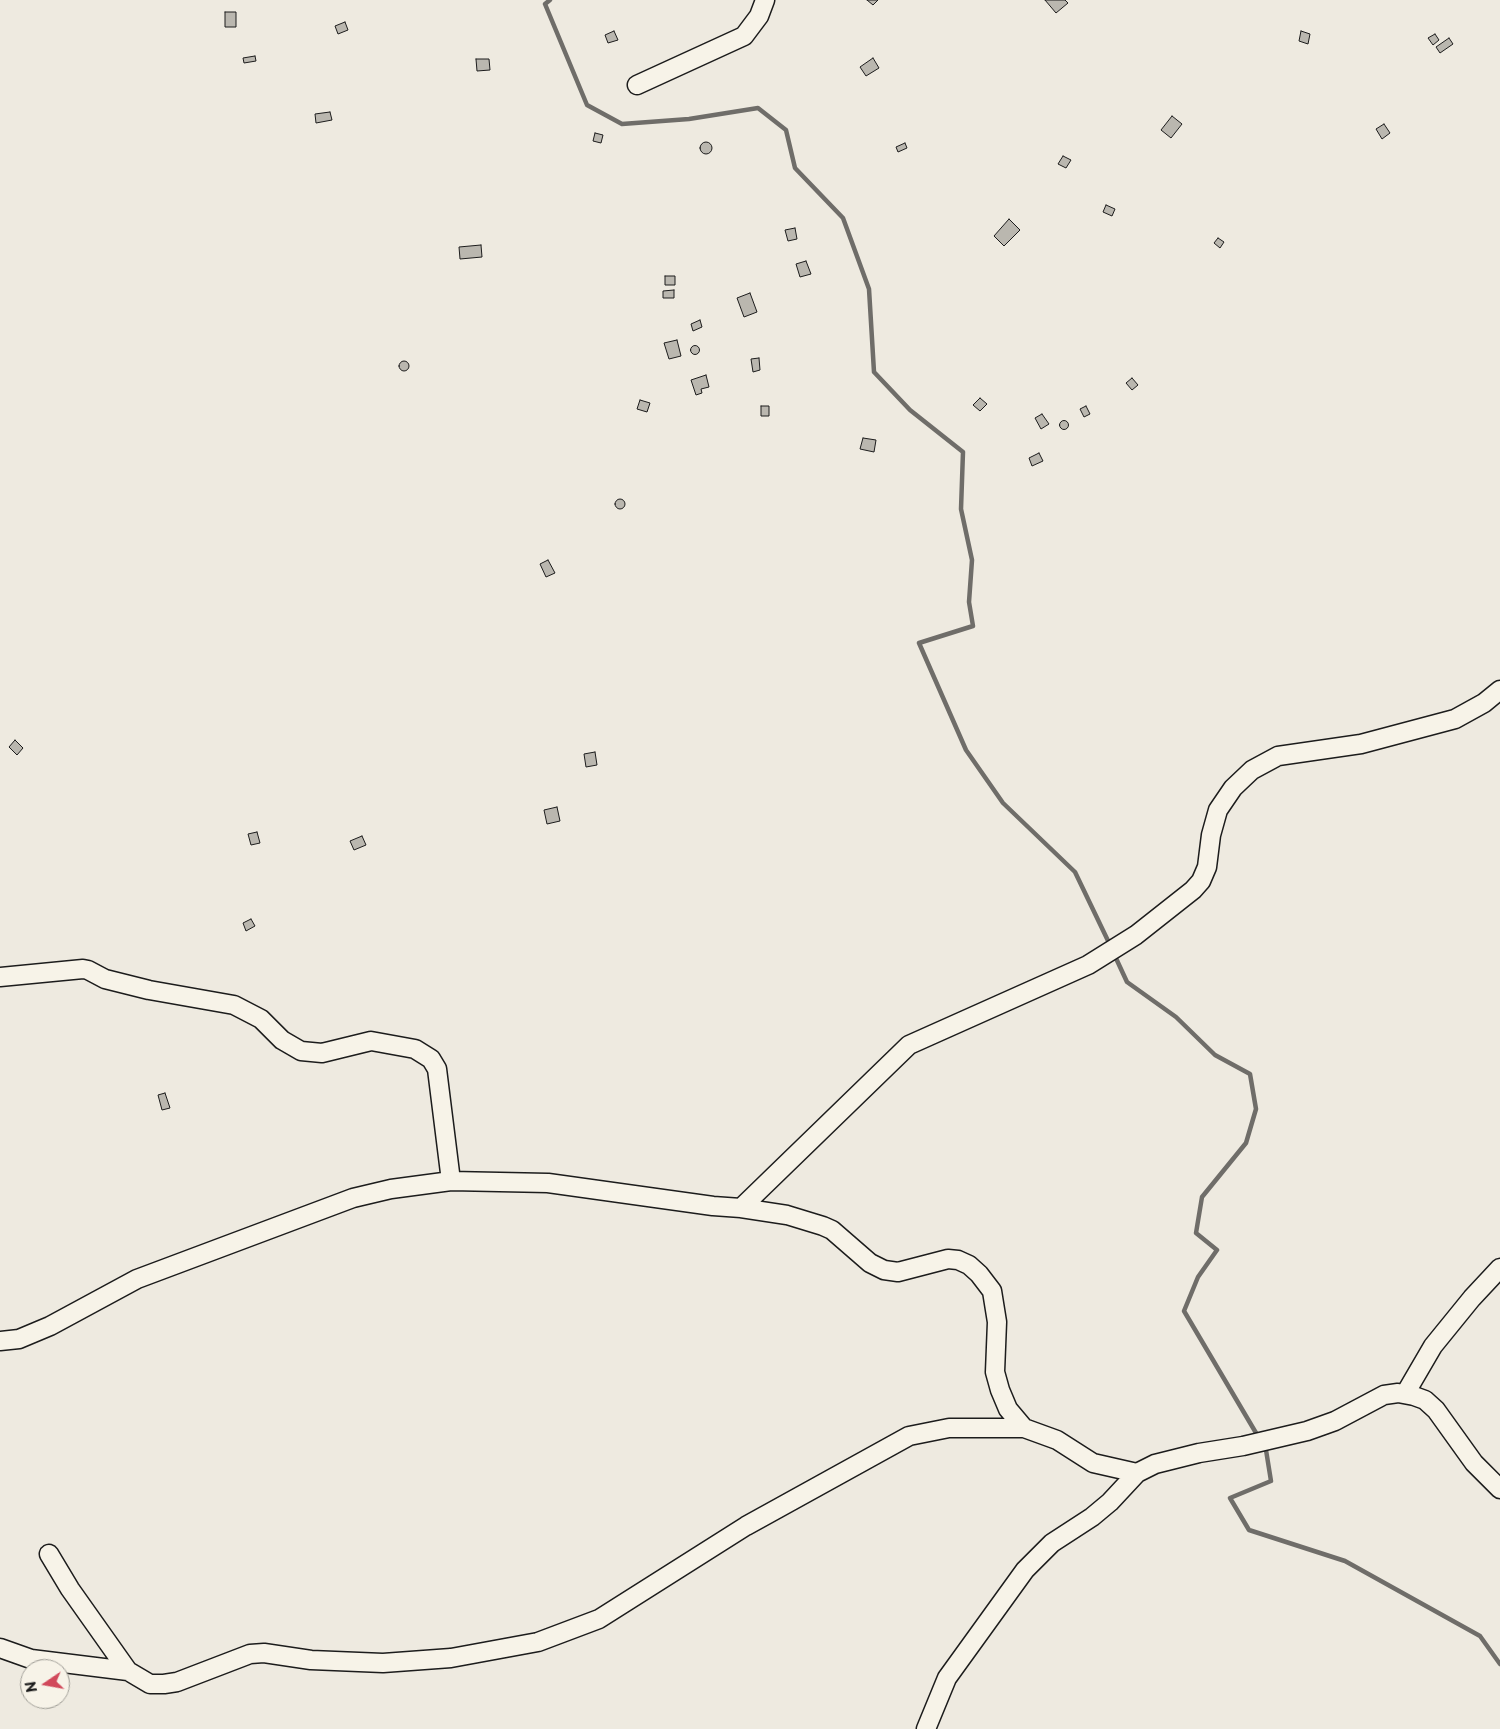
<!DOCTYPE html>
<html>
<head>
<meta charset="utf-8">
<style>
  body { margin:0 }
  #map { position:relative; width:1500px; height:1729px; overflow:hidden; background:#eeeae0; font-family:"Playpen Sans",sans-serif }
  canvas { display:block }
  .north { position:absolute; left:20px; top:1659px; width:50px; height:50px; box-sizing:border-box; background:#f7f3e8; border:1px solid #9f9d96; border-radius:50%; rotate:258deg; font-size:14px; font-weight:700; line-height:20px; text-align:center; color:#1c1c1c }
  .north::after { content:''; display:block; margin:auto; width:18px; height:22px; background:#d1495b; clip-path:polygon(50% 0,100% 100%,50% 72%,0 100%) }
</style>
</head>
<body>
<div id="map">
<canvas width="1500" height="1729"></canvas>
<div class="north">N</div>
</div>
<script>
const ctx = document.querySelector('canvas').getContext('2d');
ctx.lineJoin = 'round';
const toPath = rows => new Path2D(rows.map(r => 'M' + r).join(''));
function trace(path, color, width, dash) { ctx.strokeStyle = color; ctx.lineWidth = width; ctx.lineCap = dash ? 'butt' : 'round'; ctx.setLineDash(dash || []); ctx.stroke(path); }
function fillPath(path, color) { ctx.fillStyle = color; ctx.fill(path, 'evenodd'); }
trace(toPath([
  [550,0,545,4,587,105,622,124,689,119,758,108,786,130,795,168,843,218,869,289,874,372,910,410,963,452,961,509,972,560,969,602,973,626,919,643,966,750,1003,803,1075,872,1111,947],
  [1114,954,1127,982,1176,1017,1215,1055,1250,1074,1256,1109,1246,1143,1202,1197,1196,1233,1217,1250,1198,1277,1184,1311,1259,1438],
  [1263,1445,1266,1450,1271,1481,1230,1498,1249,1530,1345,1561,1480,1636,1500,1664]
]), '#6f6d69', 4.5);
const building = toPath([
  [867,0,878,0,873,5,867,0],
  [1045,0,1065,0,1068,3,1056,13,1045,0],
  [225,12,236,12,236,27,225,27,225,12],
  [345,22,348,30,338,34,335,26,345,22],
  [614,31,618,40,608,43,605,35,614,31],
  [1301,31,1310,34,1308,44,1299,41,1301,31],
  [1435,34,1439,40,1433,45,1428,38,1435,34],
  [1449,38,1453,44,1440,53,1436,47,1449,38],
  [255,56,256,61,244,63,243,58,255,56],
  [873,58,879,68,866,76,860,67,873,58],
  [476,59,489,59,490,70,477,71,476,59],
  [330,112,332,120,316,123,315,114,330,112],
  [1172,116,1182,124,1171,138,1161,130,1172,116],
  [1384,124,1390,133,1382,139,1376,129,1384,124],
  [595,133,603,135,601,143,593,141,595,133],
  '700 148a6 6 0 1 1 12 0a6 6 0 1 1-12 0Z',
  [905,143,907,148,898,152,896,147,905,143],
  [1063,156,1071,160,1066,168,1058,164,1063,156],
  [1106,205,1115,209,1112,216,1103,212,1106,205],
  [1009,219,1020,230,1004,246,994,236,1009,219],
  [795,228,797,239,788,241,785,230,795,228],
  [1218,238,1224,242,1220,248,1214,243,1218,238],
  [481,245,482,257,460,259,459,247,481,245],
  [806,261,811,274,800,277,796,264,806,261],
  [665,276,675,276,675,285,665,285,665,276],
  [674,290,674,298,663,298,663,291,674,290],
  [750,293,757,312,744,317,737,298,750,293],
  [700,320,702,327,693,331,691,324,700,320],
  [677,340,681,356,669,359,664,343,677,340],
  '690.5 350a4.5 4.5 0 1 1 9 0a4.5 4.5 0 1 1-9 0Z',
  [759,358,760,370,753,372,751,359,759,358],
  '399 366a5 5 0 1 1 10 0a5 5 0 1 1-10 0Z',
  [706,375,709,387,701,389,702,393,696,395,691,380,706,375],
  [1132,378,1138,385,1132,390,1126,383,1132,378],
  [980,398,987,404,980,411,973,405,980,398],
  [640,400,650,403,647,412,637,409,640,400],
  [761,406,769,406,769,416,761,416,761,406],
  [1086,406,1090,414,1084,417,1080,409,1086,406],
  [1042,414,1049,424,1041,429,1035,418,1042,414],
  '1059.5 425a4.5 4.5 0 1 1 9 0a4.5 4.5 0 1 1-9 0Z',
  [863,438,876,440,874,452,860,449,863,438],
  [1039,453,1043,461,1032,466,1029,458,1039,453],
  '615 504a5 5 0 1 1 10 0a5 5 0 1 1-10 0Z',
  [548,560,555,573,546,577,540,564,548,560],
  [15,740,23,748,17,755,9,747,15,740],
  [595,752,597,765,586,767,584,754,595,752],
  [557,807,560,821,547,824,544,810,557,807],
  [257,832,260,843,251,845,248,834,257,832],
  [362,836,366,845,354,850,350,841,362,836],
  [251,919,255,926,246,931,243,923,251,919],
  [165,1093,170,1108,162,1110,158,1095,165,1093]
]);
fillPath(building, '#bab7af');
trace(building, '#1c1c1c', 1);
const street = toPath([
  [637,85,744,36,759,16,765,0],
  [0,977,83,969,88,970,105,979,149,990,234,1005,261,1019,282,1040,301,1051,322,1053,371,1041,415,1049,431,1059,437,1069,451,1181],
  [741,1208,787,1215,823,1226,832,1230,870,1263,884,1270,898,1272,948,1259,958,1260,969,1265,979,1274,992,1291,997,1322,995,1372,1000,1390,1008,1409,1024,1428],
  [0,1341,19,1339,50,1326,137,1279,353,1198,391,1189,451,1181,548,1183,713,1206,741,1208,909,1045,1088,965,1136,935,1193,890,1201,881,1207,867,1211,835,1218,810,1233,788,1252,770,1278,756,1361,744,1455,719,1484,703,1500,690],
  [1405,1394,1433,1346,1472,1298,1500,1268],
  [49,1554,70,1589,128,1671],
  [0,1648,31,1659,128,1671,150,1684,164,1684,177,1682,250,1654,264,1653,311,1660,383,1663,451,1658,538,1642,599,1619,746,1526,909,1436,949,1428,1024,1428,1057,1440,1093,1463,1137,1473],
  [926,1729,947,1678,1025,1570,1052,1543,1092,1517,1110,1502,1137,1473,1155,1464,1199,1453,1243,1446,1307,1431,1335,1421,1384,1395,1398,1393,1414,1396,1425,1400,1436,1410,1474,1463,1500,1489]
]);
trace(street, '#1c1c1c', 21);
trace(street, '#f7f3e8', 18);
</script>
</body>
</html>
